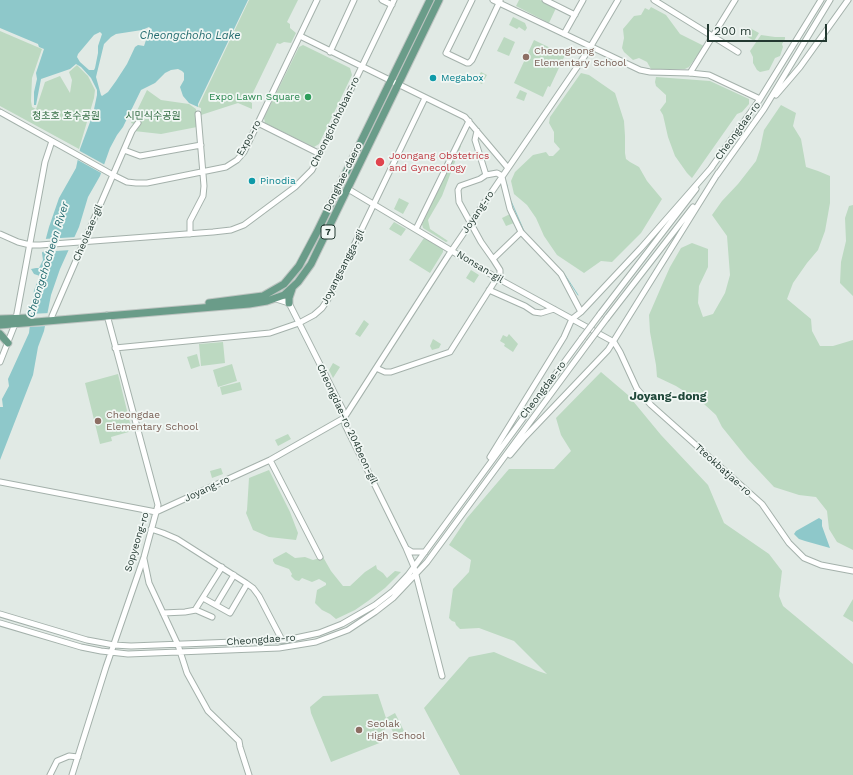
<!DOCTYPE html>
<html>
<head>
<meta charset="utf-8">
<style>
  body { margin:0 }
  #map { position:relative; width:853px; height:775px; overflow:hidden; background:#e1eae5; font-family:"Work Sans",sans-serif }
  canvas { display:block }
  .scale { position:absolute; left:707px; top:24px; width:120px; height:18px; box-sizing:border-box; border:2px solid #233931; border-top:0; padding-left:5px; font-size:12px; line-height:14px; white-space:nowrap; color:#233931; -webkit-text-stroke:3px #f1f7f4; paint-order:stroke }
</style>
</head>
<body>
<div id="map">
<canvas width="853" height="775"></canvas>
<div class="scale">200 m</div>
</div>
<script>
const ctx = document.querySelector('canvas').getContext('2d');
ctx.lineJoin = 'round';
function fillPath(path, color) { ctx.fillStyle = color; ctx.fill(path, 'evenodd'); }
const toPath = rows => new Path2D(rows.map(r => 'M' + r).join(''));
function trace(path, color, width, dash) { ctx.strokeStyle = color; ctx.lineWidth = width; ctx.lineCap = dash ? 'butt' : 'round'; ctx.setLineDash(dash || []); ctx.stroke(path); }
function write(font, color, halo, rows, align = 'center') {
  ctx.font = font + ' "Work Sans","Noto Sans KR",sans-serif'; ctx.lineWidth = 3.5; ctx.setLineDash([]); ctx.textBaseline = 'middle'; ctx.strokeStyle = halo; ctx.fillStyle = color; for (const [text, x, y, turn = 0] of rows) {
    ctx.save(); ctx.translate(x, y); ctx.rotate((+turn || 0) * Math.PI / 180); ctx.textAlign = isNaN(turn) ? turn : align; if (halo) ctx.strokeText(text, 0, 0); ctx.fillText(text, 0, 0); ctx.restore();
  }
}
fillPath(toPath([
  [249,0,298,0,287,22,290,24,290,28,296,33,291,43,284,42,280,44,277,43,249,101,252,103,252,109,238,103,201,115,201,108,198,107],
  [519,0,540,0,556,8,549,23,516,6],
  [651,7,666,15,680,34,704,46,689,67,685,69,651,69,647,62,639,58,633,60,624,52,622,48,624,38,623,29,634,16,641,15,645,8,649,10],
  [513,17,525,23,527,28,525,31,519,27,517,29,509,25],
  [750,28,759,33,754,41,746,36],
  [0,31,42,49,32,78,31,101,32,107,36,109,45,82,60,76,70,93,72,80,69,72,77,65,88,76,95,90,94,98,79,149,0,106],
  [761,35,775,37,785,37,785,39,782,44,783,47,780,56,775,58,769,70,760,72,757,70,753,63,753,57,750,51],
  [504,37,515,42,509,56,497,51],
  [534,40,565,55,550,87,548,86,543,97,514,83],
  [303,45,350,68,352,75,319,144,314,147,265,123,264,118,299,47],
  [481,72,487,75,482,84,476,81],
  [581,73,589,75,615,93,624,121,625,136,625,153,626,159,630,162,639,167,647,181,662,199,641,233,612,262,601,261,584,273,557,255,544,236,536,218,527,205,514,194,511,181,515,172,533,155,546,152,549,156,553,156,560,149,554,142,554,132,549,123,550,117],
  [656,77,710,81,749,99,749,104,742,112,737,114,692,178,687,173,675,156,668,137,663,115,660,110,666,102,666,95,656,86,655,82],
  [147,90,161,100,189,104,196,109,197,127,161,134,134,131,137,125,131,123],
  [520,90,527,93,524,101,516,98],
  [781,105,796,113,793,126,801,139,806,167,818,171,830,176,830,203,825,231,818,250,807,263,793,283,787,299,811,319,812,331,820,346,833,346,853,340,853,550,837,542,829,529,827,511,816,497,799,495,774,487,747,458,722,427,716,415,704,404,676,386,657,377,656,365,650,332,649,315,662,285,670,267,681,248,692,243,708,249,708,267,699,286,698,303,703,317,713,314,725,293,730,275,727,236,712,215,722,201,738,184,756,161,760,149,764,130],
  [460,145,461,146,442,196,428,220,430,229,448,241,446,242,423,228,422,224],
  [399,198,409,203,403,214,394,209],
  [853,205,853,296,840,283,841,262,846,241,845,218,849,206],
  [510,214,514,223,506,226,502,218],
  [394,222,406,229,401,236,389,229],
  [424,238,443,249,443,252,430,273,409,260],
  [471,270,479,275,474,283,466,278],
  [364,320,369,324,360,337,355,334],
  [509,334,518,344,513,352,504,346,505,344,500,341,503,335,507,337],
  [433,339,441,344,439,348,432,350,430,346],
  [223,342,225,363,201,366,199,344],
  [197,354,200,366,191,369,187,357],
  [333,363,340,367,333,378,329,370],
  [232,364,237,381,218,387,213,370],
  [601,372,628,395,661,435,708,485,724,523,769,554,782,571,779,596,783,606,853,664,853,775,460,775,424,708,469,657,494,652,538,671,547,674,514,641,479,628,460,629,456,625,455,622,452,621,449,618,453,589,469,572,471,560,449,545,467,518,509,469,554,469,571,451,561,435,556,418],
  [118,374,132,431,111,437,112,441,100,444,85,383],
  [240,382,242,390,222,395,220,387],
  [288,434,291,439,278,446,275,440],
  [221,468,223,474,212,478,210,471],
  [269,470,290,512,298,533,296,540,269,537,253,530,246,513,247,510,249,478],
  [286,552,295,558,305,557,313,560,323,557,331,571,343,586,350,586,365,572,376,565,377,569,383,573,387,578,395,571,401,572,385,588,368,601,355,610,336,619,330,614,322,610,315,603,317,590,326,585,326,583,319,579,312,582,302,578,299,581,295,580,291,576,292,574,289,569,275,564,273,561,273,559],
  [853,599,853,622,843,616],
  [378,694,386,718,395,713,404,731,395,736,386,718,385,728,382,742,331,762,311,713,310,707,323,696]
]), '#bcd9c1');
fillPath(toPath([
  [0,0,248,0,198,104,198,107,189,103,183,96,180,87,184,80,184,73,182,71,178,69,171,70,165,73,155,83,141,90,123,127,117,135,110,148,100,176,88,197,79,227,60,269,51,295,44,331,38,347,33,375,0,460,0,407,3,407,2,399,9,386,8,379,29,333,34,290,40,276,34,274,31,269,36,268,39,268,43,260,42,253,49,227,59,198,76,168,80,149,93,114,97,95,97,90,91,78,81,67,76,64,70,69,41,79,36,105,34,105,34,92,37,79,36,73,44,49,39,47,38,44,0,28],
  [149,27,150,28,144,46,138,45,135,47,127,64,116,81,108,92,102,96,101,95,96,77,104,44,111,37,116,34,142,30],
  [100,32,102,34,98,46,98,53,95,68,94,70,89,70,80,62,77,57,78,54,94,35],
  [819,518,822,520,822,526,830,548,805,541,799,539,794,534,796,531]
]), '#8ec8ca');
fillPath(toPath([
  [78,150,107,166,103,174,76,159],
  [77,237,71,250,40,252,44,239],
  [50,313,47,326,28,327,29,314]
]), '#e1eae5');
trace(toPath([
  [507,185,508,192],
  [511,201,524,231],
  [538,247,563,272,578,295]
]), '#8ec8ca', 1);
const minor = toPath([
  [382,0,392,5],
  [472,0,446,53,467,63,469,63,472,60,500,1],
  [493,0,640,70,650,72,690,73,709,75,760,99],
  [545,0,575,15],
  [654,0,738,52],
  [564,34,583,0],
  [300,36,465,117,508,168],
  [330,52,354,0],
  [690,73,735,0],
  [776,95,800,67,848,0],
  [0,112,113,175,127,182,136,183,147,183,226,167,237,160,244,152,317,0],
  [258,123,320,154],
  [477,131,475,140,486,175,480,179,460,186,458,190,459,202,481,242,493,259],
  [124,150,140,156,201,145],
  [711,168,760,99,821,0],
  [486,175,497,173,502,176],
  [717,175,764,109,830,0],
  [502,177,510,209,521,232,561,274,581,312],
  [348,189,497,278,614,342,620,352,637,389,651,405,762,504,789,543,804,558,821,565,853,571],
  [416,229,469,121],
  [0,234,18,242,30,245,40,245,213,232,231,230,244,225,295,187,312,170,394,0],
  [190,234,190,221,203,196,204,186,198,114],
  [489,290,525,306,534,312,541,313,554,309],
  [276,299,289,303,343,410,345,425,406,548,414,567,442,676],
  [600,314,696,189],
  [52,316,132,131,138,123],
  [607,318,693,207],
  [115,348,270,333,299,323,314,315,322,308,328,299,425,98],
  [0,362,15,324,45,162,52,141],
  [376,368,385,372,391,372,450,352,500,273,500,270,493,259,521,232],
  [510,455,525,437,608,350,718,173],
  [490,457,564,337,572,319,581,312,641,248,712,167],
  [270,460,320,557],
  [0,482,156,512,270,460,344,418,448,256,588,51,618,0],
  [151,529,163,533,177,539,246,583,253,588,259,596,282,640],
  [407,549,412,552,425,552],
  [144,559,149,583,178,645,187,673,208,711,239,741,240,747,249,775],
  [203,598,230,613,247,584],
  [216,605,234,575],
  [195,610,222,567],
  [163,613,185,612,196,610,212,617],
  [0,614,87,640,114,645,131,646,286,640,319,633,342,624,375,605,393,591,408,575,582,338],
  [0,623,81,647,101,651,128,654,279,648,316,642,348,630,375,612,393,598,427,562,589,342],
  [50,775,57,761,69,756,78,757],
  [72,775,106,667,144,557,158,505,107,315]
]);
const major = toPath([
  [209,303,263,296,284,284,299,266,317,232,430,0],
  [289,303,289,298,292,289],
  [0,319,28,318],
  [0,325,249,304,267,301,284,295,298,282,311,264,439,0],
  [0,334,8,343]
]);
trace(minor, '#a4b1ab', 7);
trace(major, '#bdc4c1', 9);
trace(minor, '#fff', 5);
trace(major, '#6a9c89', 7);
const minorBridge = toPath([
  [582,338,600,314],
  [589,342,607,318]
]);
trace(minorBridge, '#a4b1ab', 7, []);
trace(minorBridge, '#fff', 5);
for (const [x, y, r, color] of [
  [526,57,4,"#8d6e63"],
  [433,78,4,"#0f9aa8"],
  [308,97,4,"#2e9e5b"],
  [380,162,5,"#e0444e"],
  [252,181,4,"#0f9aa8"],
  [98,421,4,"#8d6e63"],
  [359,730,4,"#8d6e63"]
]) { const dot = new Path2D(); dot.arc(x, y, r, 0, 2 * Math.PI); ctx.fillStyle = color; ctx.fill(dot); trace(dot, '#f1f7f4', 1.5); }
for (const [x, y, w] of [
  [328,232,14]
]) { const box = new Path2D(); box.roundRect(x - w / 2, y - 7, w, 14, 3); ctx.fillStyle = '#f1f7f4'; ctx.fill(box); trace(box, '#233931', 1); }
write('bold 9px', '#233931', null, [
  ["7",328,232]
]);
write('10px', '#785e54', '#f1f7f4', [
  ["Cheongbong",534,51],
  ["Elementary School",534,63],
  ["Cheongdae",106,415],
  ["Elementary School",106,427],
  ["Seolak",367,724],
  ["High School",367,736]
], 'left');
write('10px', '#0d838f', '#f1f7f4', [
  ["Megabox",441,78],
  ["Pinodia",260,181]
], 'left');
write('10px', '#27864d', '#f1f7f4', [
  ["Expo Lawn Square",300,97]
], 'right');
write('10px', '#316c41', '#f1f7f4', [
  ["청초호 호수공원",66,116],
  ["시민식수공원",153,116]
]);
write('10px', '#233931', '#f1f7f4', [
  ["Cheongchohoban-ro",335,122,-64],
  ["Cheongdae-ro",738,131,-54],
  ["Expo-ro",249,138,-61],
  ["Donghae-daero",343,177,-64],
  ["Joyang-ro",478,212,-56],
  ["Cheolsae-gil",88,233,-67],
  ["Joyangsangga-gil",343,267,-63],
  ["Nonsan-gil",480,267,31],
  ["Cheongdae-ro",543,390,-53],
  ["Cheongdae-ro 204beon-gil",347,424,65],
  ["Tteokbatjae-ro",723,470,42],
  ["Joyang-ro",207,489,-25],
  ["Sopyeong-ro",137,542,-73],
  ["Cheongdae-ro",261,640,-4]
]);
write('10px', '#be3a42', '#f1f7f4', [
  ["Joongang Obstetrics",389,156],
  ["and Gynecology",389,168]
], 'left');
write('italic 11px', '#236b6f', '#f1f7f4', [
  ["Cheongchoho Lake",190,36],
  ["Cheongchocheon River",48,260,-73]
]);
write('bold 12px', '#21493b', '#f1f7f4', [
  ["Joyang-dong",668,396]
]);
</script>
</body>
</html>
